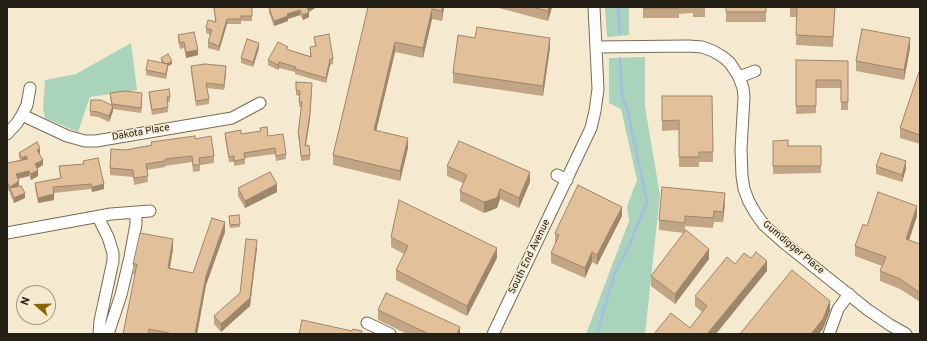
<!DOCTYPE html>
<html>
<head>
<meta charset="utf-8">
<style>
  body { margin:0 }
  #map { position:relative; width:927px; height:341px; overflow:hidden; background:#f5eacf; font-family:Overpass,sans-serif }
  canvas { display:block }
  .frame { position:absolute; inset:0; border:8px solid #242016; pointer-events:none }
  .north { position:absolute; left:16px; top:285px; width:40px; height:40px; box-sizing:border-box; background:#f5eacf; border:1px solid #a19985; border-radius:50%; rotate:290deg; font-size:11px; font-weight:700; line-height:16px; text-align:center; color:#242016 }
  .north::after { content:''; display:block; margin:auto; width:14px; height:18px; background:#886602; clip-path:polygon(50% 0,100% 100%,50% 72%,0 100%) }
</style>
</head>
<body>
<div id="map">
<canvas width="927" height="341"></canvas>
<div class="frame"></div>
<div class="north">N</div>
</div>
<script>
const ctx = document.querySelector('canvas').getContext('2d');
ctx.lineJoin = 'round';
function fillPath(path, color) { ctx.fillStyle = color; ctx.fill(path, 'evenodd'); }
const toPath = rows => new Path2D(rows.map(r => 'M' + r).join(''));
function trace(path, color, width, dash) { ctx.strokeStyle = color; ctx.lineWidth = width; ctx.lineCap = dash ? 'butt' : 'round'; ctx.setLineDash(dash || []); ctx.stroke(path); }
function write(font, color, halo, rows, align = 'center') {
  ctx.font = font + ' Overpass,sans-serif'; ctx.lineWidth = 3; ctx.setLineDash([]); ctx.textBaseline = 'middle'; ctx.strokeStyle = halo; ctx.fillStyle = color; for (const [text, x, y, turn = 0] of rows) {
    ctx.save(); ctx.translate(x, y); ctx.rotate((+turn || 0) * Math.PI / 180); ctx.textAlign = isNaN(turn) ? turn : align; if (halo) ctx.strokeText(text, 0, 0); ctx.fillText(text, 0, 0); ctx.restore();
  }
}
fillPath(toPath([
  [605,7,629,7,629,35,607,37],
  [131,43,137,90,90,97,78,132,45,118,43,108,45,80,76,74],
  [645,57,645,107,660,195,645,334,586,334,629,221,627,206,637,180,621,109,609,103,609,58]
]), '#a9d4bb');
trace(toPath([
  [618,7,620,34],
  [597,334,614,275,629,246,647,202,627,108,622,97,620,58]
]), '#a6bde7', 2.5);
const minor = toPath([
  [596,47,689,46,702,47,713,51,723,57,730,63,739,77,743,88,744,97,741,149,742,176,744,189,749,202,756,214,764,225,783,242,868,310,890,325,906,334],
  [739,77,755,71],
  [22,115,67,136,85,141,96,141,232,118,260,103],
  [7,134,17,123,22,115,27,105,30,88],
  [557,175,567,180],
  [98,217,108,237,113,253,113,261,100,321,99,334],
  [7,233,111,214,150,211],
  [367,323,390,334],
  [108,334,121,295,130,257,136,224,136,216,134,213],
  [493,334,591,128,595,111,598,89,594,7],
  [829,334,838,309,849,294]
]);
trace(minor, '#776d55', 13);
trace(minor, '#fff', 11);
fillPath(toPath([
  [252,7,252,21,241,21,241,24,227,24,219,51,208,48,208,42,210,35,206,33,206,28,215,21,214,8],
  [317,7,309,11,309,17,303,20,300,15,288,19,288,21,274,26,269,13,269,8],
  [368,7,444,7,442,21,432,19,423,58,395,52,376,131,408,148,400,181,333,165,333,155],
  [499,7,552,7,548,21,499,8],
  [643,7,705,7,705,17,693,17,693,13,679,14,679,18,643,18],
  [726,7,766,7,766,22,726,22],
  [790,7,835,7,833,47,796,45,797,17,790,17],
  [178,35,198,55,186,58,184,48,180,49,178,41],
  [314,37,333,59,333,64,330,65,326,83,295,74,295,72,279,68,278,70,268,65,268,60,288,50,310,56,310,47,315,46],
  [259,48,253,67,241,63,241,58],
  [550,48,543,96,453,83,453,73],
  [910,48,904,80,856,71,856,61],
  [161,58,172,64,168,66,166,79,146,75,146,70,162,63,161,61],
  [796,60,848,61,848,110,841,110,841,88,816,88,816,113,796,114],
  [191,66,226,72,224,90,207,88,209,99,209,104,196,106,191,72],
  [920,69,920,144,900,138,900,128],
  [296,82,310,118,306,146,310,155,310,160,301,161,299,139,298,139,298,134,302,107,299,107,299,96,296,95],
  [149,92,170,97,170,102,168,102,168,112,152,115,149,98],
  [110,93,142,99,141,113,113,109,113,111,109,122,98,117,90,116,90,111,111,105],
  [662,96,712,96,713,162,699,162,699,167,679,167,679,130,662,131],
  [260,128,286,154,286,159,276,161,275,154,245,158,245,164,234,166,234,162,229,162,225,138,225,133,241,134,260,131],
  [195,139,214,156,214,163,200,165,200,171,193,172,192,162,165,166,165,167,147,170,148,182,134,185,133,177,110,175,110,168,126,150,151,145,151,142],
  [773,141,788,146,821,146,821,173,773,174],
  [19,153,40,154,39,154,43,165,37,168,38,176,31,180,29,176,18,179,19,186,25,198,14,203,10,194,10,192,8,190,7,163,20,160,19,158],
  [83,161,104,189,92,192,91,189,54,193,54,200,38,203,35,188,35,183,60,178,59,166,83,164],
  [447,166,530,182,519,208,500,199,497,208,484,213,460,201,460,191,463,183,447,176],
  [876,166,906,169,902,182,876,174],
  [238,188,277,192,245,208,238,196],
  [725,203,723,222,714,222,713,228,685,226,685,232,709,259,675,304,651,286,651,276,684,233,659,230,659,220],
  [229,216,240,224,240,227,230,228],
  [622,216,597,265,592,262,585,278,551,263,551,253,556,243,555,243,555,233],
  [917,216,909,240,920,244,920,302,900,289,880,281,880,271,882,266,855,256,855,246,867,226],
  [225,232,206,285,197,334,123,334,135,274,133,274,133,264,173,249,170,268,193,273],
  [391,237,497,258,467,316,396,280,396,270,404,254,391,247],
  [257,248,250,306,221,332,214,324,214,316,240,293],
  [735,264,767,271,690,328,702,312,695,306,695,296],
  [378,310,460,334,407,334,378,320]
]), '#c2a584');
fillPath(toPath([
  [307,7,317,7,307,13],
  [442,7,444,7,442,21],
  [549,7,552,7,548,21,548,11],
  [432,9,432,19,423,58,423,48],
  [300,10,300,15,288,19,288,21,274,26,274,21,287,14],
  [309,12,309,17,303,20,303,15],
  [227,19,227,24,219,51,219,46],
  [550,38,550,48,543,96,543,86],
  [910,38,910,48,904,80,904,70],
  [395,42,395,52,374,140,374,130],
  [259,43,259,48,253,67,253,62],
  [198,50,198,55,186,58,186,52],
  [330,59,330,65,326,83,326,78],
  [172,61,172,64,168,66,166,79,165,65],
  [279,62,279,68,278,70,278,65],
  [226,66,226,72,224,90,224,85],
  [312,88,310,118,305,151,305,146],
  [142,93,142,99,141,113,141,108],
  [113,106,113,111,109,122,109,116],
  [408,138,408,148,400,181,400,171],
  [40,148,40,154,37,155,37,150],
  [26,156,26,161,22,164,22,158],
  [43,160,43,165,35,170,35,164],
  [906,161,906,169,902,182,902,175],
  [38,170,38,176,31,180,31,174],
  [29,171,29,176,16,179,16,174],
  [530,172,530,182,519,208,519,198],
  [19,181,19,186,10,188,10,192,10,187],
  [8,184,8,190,7,191,7,185],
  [104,184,104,189,92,192,92,187],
  [277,184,277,192,245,208,245,201],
  [500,189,500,199,497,208,484,213,484,202],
  [25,193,25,198,14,203,14,198],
  [725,193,725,203,723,222,723,212],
  [54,194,54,200,38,203,38,198],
  [917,206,917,216,906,249,906,239],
  [622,207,622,216,597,265,597,255],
  [225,222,225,232,206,285,197,334,195,334,206,276],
  [173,239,173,249,168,278,168,268],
  [257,240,257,248,250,306,221,332,221,324,250,298],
  [497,248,497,258,467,316,467,306],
  [709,249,709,259,675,304,675,294],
  [592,252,592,262,585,278,585,268],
  [767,261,767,271,716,334,707,334],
  [830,301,830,311,823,329,819,334,811,334],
  [460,327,460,334,457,334]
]), '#9e866b');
const building = toPath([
  [220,7,252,7,252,16,241,16,241,19,227,19,219,46,208,42,212,30,206,28,208,20,216,22,214,8,220,7],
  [272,7,307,7,309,12,303,15,300,10,287,14,288,16,274,21,269,8,272,7],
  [368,7,442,7,442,11,432,9,423,48,395,42,374,130,408,138,400,171,333,155,368,7],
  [532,7,549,7,548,11,532,7],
  [643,7,679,7,679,8,643,8,643,7],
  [726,7,766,7,766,12,726,12,726,7],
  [793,7,835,7,833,37,796,35,797,7,793,7],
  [477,27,550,38,543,86,453,73,458,35,475,38,477,27],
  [862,29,910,38,904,70,856,61,862,29],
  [194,32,198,50,186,52,184,42,180,43,178,35,194,32],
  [329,34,333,59,330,59,326,78,295,69,296,67,279,62,278,65,268,60,278,42,288,47,286,49,311,57,310,47,316,46,314,37,329,34],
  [247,39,259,43,253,62,241,58,247,39],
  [168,54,172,61,167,64,164,63,161,58,168,54],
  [148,60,168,64,166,74,146,70,148,60],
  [796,60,848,61,848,102,841,102,841,80,816,80,816,106,796,106,796,60],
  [205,64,226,66,224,85,206,83,209,99,196,101,191,66,205,64],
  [920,69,920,135,900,128,920,69],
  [296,82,312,83,310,113,305,146,309,145,310,155,301,156,299,135,298,134,302,102,299,102,300,91,296,90,296,82],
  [169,89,170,97,167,97,168,107,152,110,149,92,169,89],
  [125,91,142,93,141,108,112,104,110,93,125,91],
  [662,96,712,96,713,152,699,152,699,157,679,157,679,120,662,121,662,96],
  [91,100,101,100,113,106,109,116,98,112,90,111,91,100],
  [267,127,268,136,283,134,286,154,276,156,275,148,244,153,245,159,234,161,234,156,229,157,225,133,241,130,241,134,261,131,260,128,267,127],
  [195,136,195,139,211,136,214,156,199,158,200,165,193,165,192,156,165,159,165,161,146,164,148,176,134,178,133,170,110,168,111,149,126,150,152,145,151,142,195,136],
  [788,140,788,146,821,146,821,166,773,166,773,141,788,140],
  [459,141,530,172,519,198,500,189,497,198,484,202,460,191,467,175,447,166,459,141],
  [37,142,40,148,37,150,43,160,35,164,38,170,31,174,29,171,16,174,19,181,10,187,8,184,7,185,7,163,28,159,26,156,22,158,19,153,37,142],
  [881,153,906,161,902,175,876,166,881,153],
  [98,158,104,184,92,187,91,184,53,187,54,194,38,198,35,183,61,178,59,166,84,164,83,161,98,158],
  [270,172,277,184,245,201,238,188,270,172],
  [578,185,622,207,597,255,592,252,585,268,551,253,559,235,555,233,578,185],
  [21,186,25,193,14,198,10,188,21,186],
  [662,187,725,193,723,212,714,211,713,218,685,216,685,223,659,220,662,187],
  [878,192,917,206,906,239,920,244,920,293,900,279,880,271,886,257,855,246,863,224,867,226,878,192],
  [399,200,497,248,467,306,396,270,408,246,391,237,399,200],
  [239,215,240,224,230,225,229,216,239,215],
  [212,218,225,222,206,276,195,334,169,334,169,333,149,329,148,334,123,334,137,264,133,264,140,233,173,239,168,268,193,273,212,218],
  [686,230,709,249,675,294,651,276,686,230],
  [246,239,257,240,250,298,221,324,214,316,240,293,246,239],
  [756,252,767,261,707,334,654,334,671,313,690,328,707,306,695,296,727,257,735,264,744,253,751,258,756,252],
  [792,270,830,301,823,319,811,334,740,334,792,270],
  [386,293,460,327,457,334,429,334,378,310,386,293],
  [302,320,352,331,353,329,362,331,361,334,299,334,302,320]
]);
fillPath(building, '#e2c099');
trace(building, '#9e866b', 1);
write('10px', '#242016', '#f5eacf', [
  ["Dakota Place",141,133,-10],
  ["Gumdigger Place",793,248,40],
  ["South End Avenue",530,257,-64]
]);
</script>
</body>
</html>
